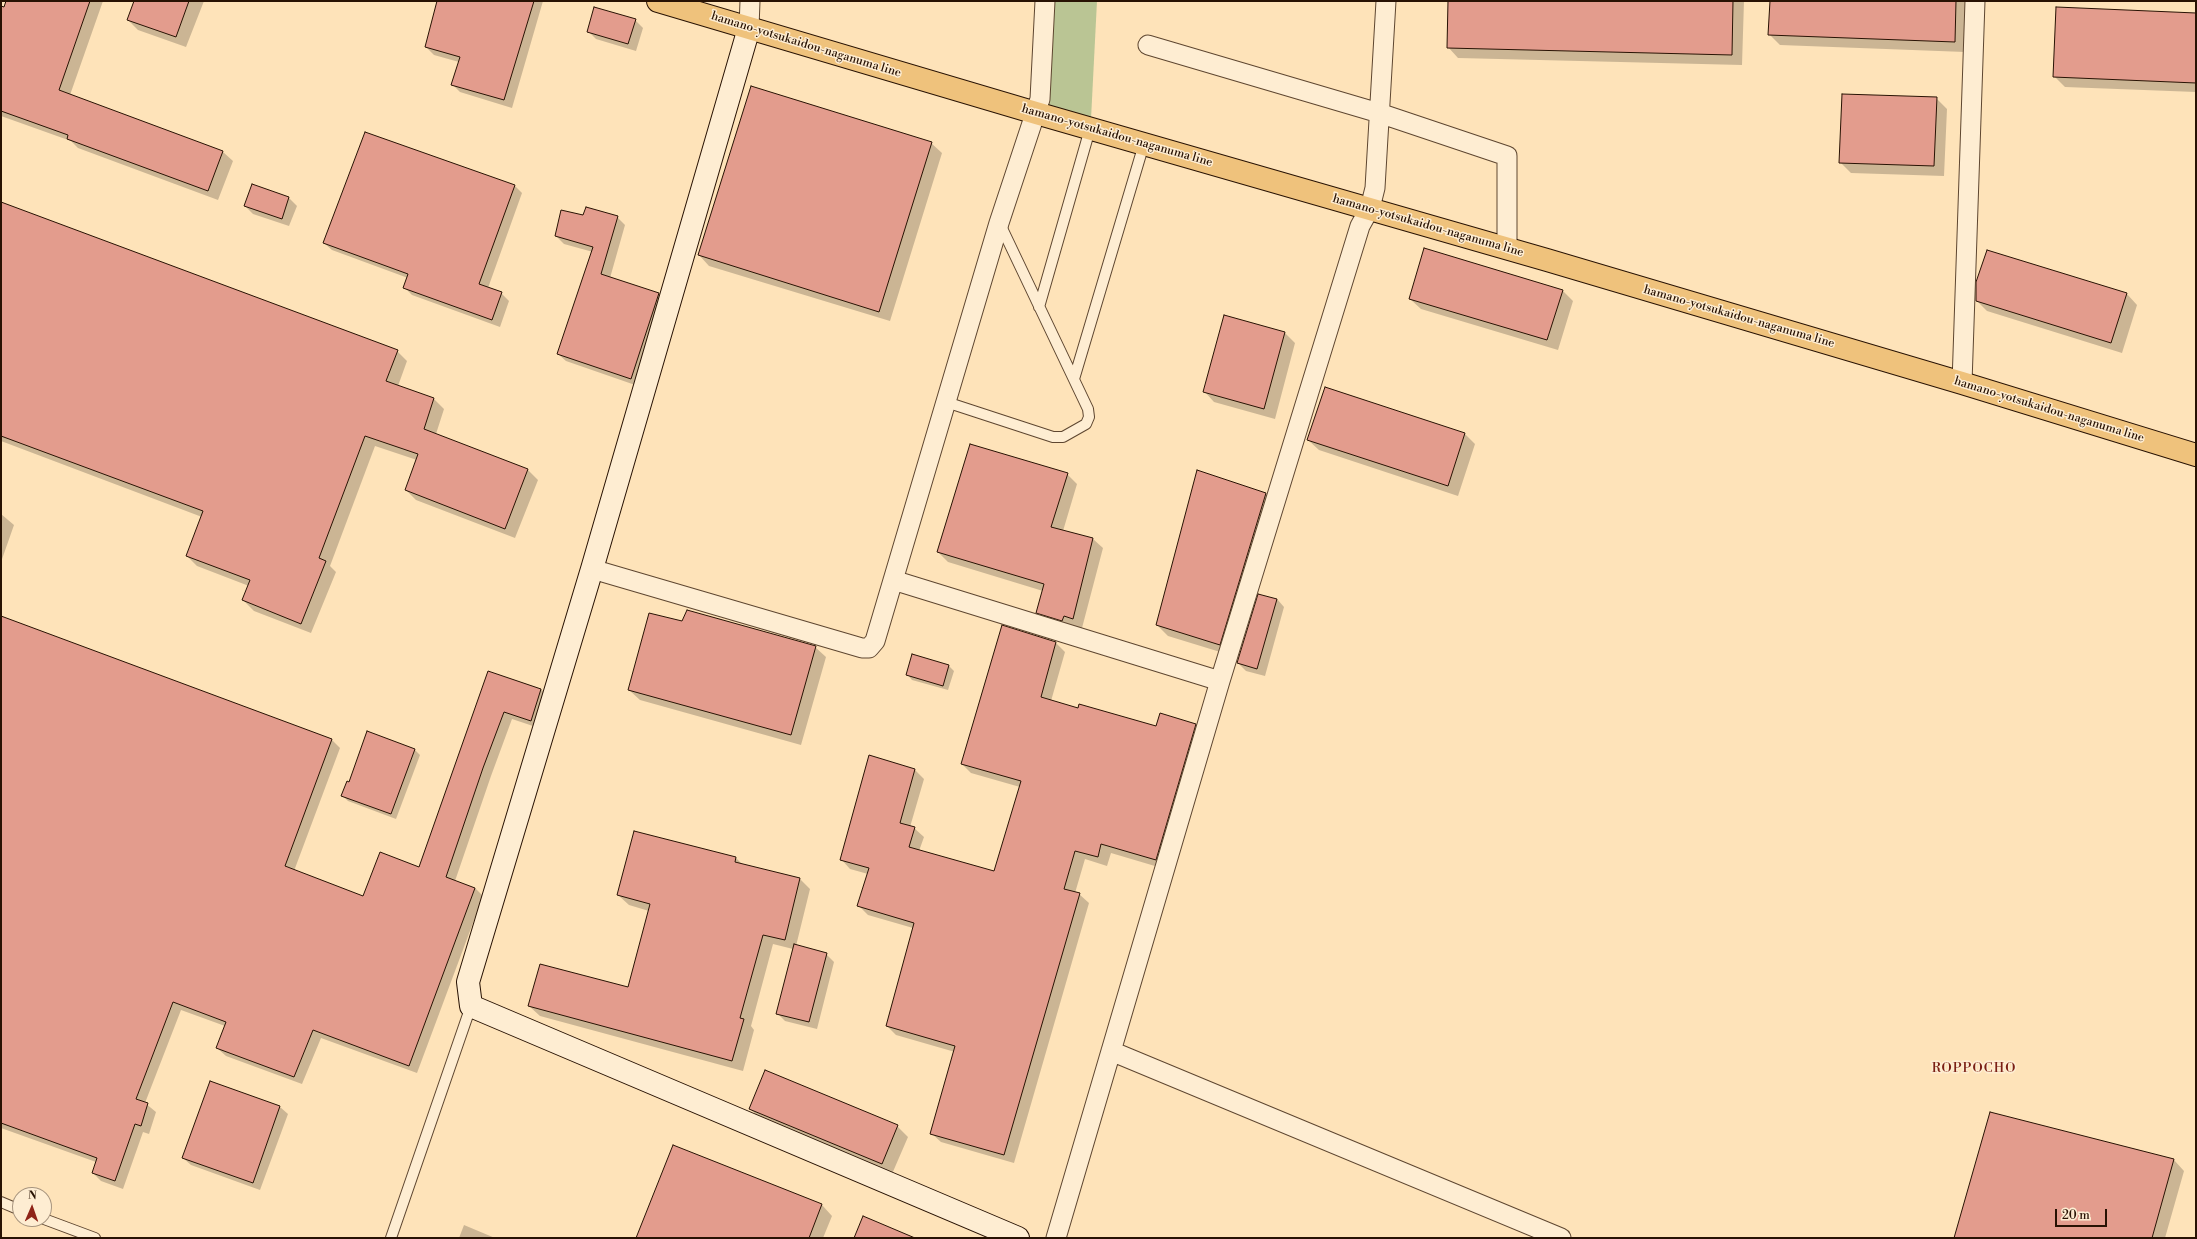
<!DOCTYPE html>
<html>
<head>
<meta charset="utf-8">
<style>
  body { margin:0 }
  #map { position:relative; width:2197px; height:1239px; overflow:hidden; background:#fee3b9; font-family:"Libre Bodoni",serif }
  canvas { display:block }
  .frame { position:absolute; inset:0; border:2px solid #281203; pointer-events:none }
  .north { position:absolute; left:12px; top:1187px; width:40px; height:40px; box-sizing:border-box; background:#feedd2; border:1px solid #a8957f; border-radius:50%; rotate:2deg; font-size:11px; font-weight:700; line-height:16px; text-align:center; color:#281203 }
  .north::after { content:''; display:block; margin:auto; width:14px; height:18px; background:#8f2418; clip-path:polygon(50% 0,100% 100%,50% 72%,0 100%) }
  .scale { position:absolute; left:2055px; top:1209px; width:52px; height:18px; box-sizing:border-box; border:2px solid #281203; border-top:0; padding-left:5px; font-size:12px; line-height:14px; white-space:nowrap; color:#281203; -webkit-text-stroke:3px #feedd2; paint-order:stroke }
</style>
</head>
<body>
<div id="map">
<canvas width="2197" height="1239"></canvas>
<div class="frame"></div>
<div class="north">N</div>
<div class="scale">20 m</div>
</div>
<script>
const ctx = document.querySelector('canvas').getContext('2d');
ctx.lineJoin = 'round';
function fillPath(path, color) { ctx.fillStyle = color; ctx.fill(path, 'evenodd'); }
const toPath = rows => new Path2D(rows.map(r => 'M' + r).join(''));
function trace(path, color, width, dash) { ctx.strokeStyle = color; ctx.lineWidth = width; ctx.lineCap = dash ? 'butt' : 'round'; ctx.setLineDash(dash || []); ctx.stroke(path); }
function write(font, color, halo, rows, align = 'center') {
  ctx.font = font + ' "Libre Bodoni",serif'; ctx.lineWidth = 3; ctx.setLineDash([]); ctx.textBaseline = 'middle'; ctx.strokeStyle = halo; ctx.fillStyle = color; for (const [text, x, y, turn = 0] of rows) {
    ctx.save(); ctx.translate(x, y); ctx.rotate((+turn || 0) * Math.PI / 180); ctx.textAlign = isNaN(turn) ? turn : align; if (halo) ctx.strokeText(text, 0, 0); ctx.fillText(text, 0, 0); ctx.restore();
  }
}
fillPath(toPath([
  [1053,1,1097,1,1091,119,1048,105]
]), '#bac594');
fillPath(toPath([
  [7,1,103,1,70,95,223,152,233,161,218,200,78,148,71,141,1,116,1,7,5,9],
  [135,1,204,1,186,47,138,30,128,20],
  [439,1,543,1,512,108,460,92,453,85,459,62,434,55,426,47],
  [1449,1,1744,1,1742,65,1458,58,1448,47],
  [1771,1,1967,1,1965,52,1780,45,1769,34],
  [2196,14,2196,92,2065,87,2054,76],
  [635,20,643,28,636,51,596,39,588,31],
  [1936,98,1947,109,1944,176,1851,173,1840,162],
  [931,143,942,153,890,321,709,266,699,255],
  [252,185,289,198,297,206,289,226,253,214,245,206],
  [514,185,522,193,488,288,501,293,509,301,500,327,412,295,404,287,408,278,332,250,324,243],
  [1,203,397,351,407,361,398,386,434,399,444,409,436,434,528,470,538,480,515,538,416,500,406,490,417,460,375,446,330,566,336,572,311,633,254,611,243,600,249,586,197,566,187,556,202,517,1,441],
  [617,217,625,225,610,278,658,294,666,302,638,386,566,361,558,354,593,252,564,244,556,236],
  [1562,290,1573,301,1558,350,1421,309,1410,299],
  [2127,294,2137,305,2122,353,1987,311,1977,301],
  [1285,333,1295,343,1275,419,1214,402,1204,391],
  [1465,434,1475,444,1458,496,1319,450,1308,440],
  [1198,471,1266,494,1276,504,1230,655,1168,636,1157,625],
  [1067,474,1077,484,1063,531,1093,539,1103,548,1082,628,1074,626,1072,630,1048,622,1038,612,1043,591,948,562,938,552],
  [1,514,14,525,1,562],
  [1277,599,1284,607,1265,676,1246,671,1238,663],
  [1,617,332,740,340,748,294,871,364,897,420,868,489,672,541,689,549,698,539,728,512,719,491,776,455,881,475,888,483,896,417,1073,321,1038,302,1084,226,1056,217,1048,225,1026,181,1010,145,1103,156,1112,149,1134,143,1132,123,1189,101,1181,93,1173,96,1162,1,1128],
  [683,623,815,647,826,657,801,745,640,700,629,690],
  [1056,643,1065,652,1051,701,1156,728,1195,725,1205,734,1165,869,1111,853,1107,866,1085,859,1075,893,1079,894,1089,903,1014,1163,941,1142,931,1133,955,1052,896,1035,887,1026,913,928,868,915,859,906,868,874,850,869,841,859,869,757,915,770,924,779,910,827,914,828,924,837,919,851,995,872,1020,787,971,773,962,764],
  [949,666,954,671,948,690,912,680,907,674],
  [415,750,420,755,396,819,348,801,343,796,350,783],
  [635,832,736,858,742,864,800,879,810,889,796,946,826,954,834,962,817,1029,785,1021,777,1013,793,949,773,944,751,1026,754,1030,743,1071,540,1016,529,1006,628,989,649,911,629,905,618,895],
  [211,1082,280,1107,288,1114,260,1190,191,1165,183,1158],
  [750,1109,897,1126,908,1137,892,1174,761,1119],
  [1990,1113,2174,1160,2184,1171,2165,1238,1955,1238],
  [674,1147,822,1205,832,1216,823,1238,637,1238],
  [464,1225,495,1238,459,1238]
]), '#0003');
const building = toPath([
  [6,1,90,1,59,90,223,151,208,191,67,139,68,135,1,111,1,6,4,7,6,1],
  [134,1,189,1,176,37,127,20,134,1],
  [437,1,534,1,504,100,451,85,460,57,425,47,437,1],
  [1448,1,1733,1,1732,55,1447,48,1448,1],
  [1770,1,1956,1,1955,42,1768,35,1770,1],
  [594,7,636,19,628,44,587,32,594,7],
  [2056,7,2196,13,2196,83,2053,77,2056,7],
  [751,86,932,142,879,312,698,255,751,86],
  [1842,94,1937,97,1934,166,1839,163,1842,94],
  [365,132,515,185,479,284,502,292,492,320,403,288,408,274,323,243,365,132],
  [252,184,289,197,282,219,244,206,252,184],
  [1,202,398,350,386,381,434,398,424,429,528,469,505,529,405,490,418,454,365,436,319,558,326,561,301,624,242,600,250,580,186,556,203,511,1,436,1,202],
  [586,207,618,216,601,274,659,293,631,379,557,354,593,247,555,236,561,210,583,215,586,207],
  [1424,248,1563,290,1547,340,1409,299,1424,248],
  [1987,250,2127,293,2111,343,1976,301,1976,282,1987,250],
  [1224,315,1285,332,1264,409,1203,392,1224,315],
  [1325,387,1465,433,1448,486,1307,440,1325,387],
  [970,444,1068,473,1051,527,1093,538,1073,619,1064,616,1062,621,1036,613,1044,584,937,552,970,444],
  [1197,470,1266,493,1220,645,1156,625,1197,470],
  [1258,594,1277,599,1257,669,1237,663,1258,594],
  [687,610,816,646,791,735,628,690,649,613,682,621,687,610],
  [1,616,332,739,285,866,363,896,380,852,419,867,488,671,541,689,531,721,504,712,483,768,446,877,475,888,409,1066,313,1030,294,1077,216,1048,226,1022,173,1002,136,1099,148,1103,141,1126,135,1124,115,1181,92,1173,97,1158,1,1123,1,616],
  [1002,625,1056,642,1041,697,1078,708,1079,704,1156,726,1160,713,1196,724,1156,860,1101,844,1098,857,1075,851,1064,889,1080,893,1004,1155,930,1134,955,1046,886,1026,914,923,857,906,869,868,840,860,869,755,915,769,900,823,915,827,909,847,994,871,1021,781,961,764,1002,625],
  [912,654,949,665,943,686,906,675,912,654],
  [367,731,415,749,391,814,341,796,347,781,349,782,367,731],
  [634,831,736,857,735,862,800,878,785,940,763,935,740,1018,744,1019,732,1061,528,1006,540,964,628,987,650,904,617,895,634,831],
  [794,944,827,953,809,1022,776,1014,794,944],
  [765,1070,898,1125,882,1164,749,1109,765,1070],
  [210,1081,280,1106,253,1183,182,1158,210,1081],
  [1990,1112,2174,1159,2152,1238,1954,1238,1990,1112],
  [673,1145,822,1204,809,1238,636,1238,673,1145],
  [863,1216,915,1238,854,1238,863,1216]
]);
fillPath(building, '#e39c8d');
trace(building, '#281203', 1);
const lane = toPath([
  [1039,307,1090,129],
  [1074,379,1144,144],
  [946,402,1053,437,1063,437,1086,424,1089,417,1088,409,1000,224],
  [1,1202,20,1210],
  [44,1219,95,1238],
  [391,1238,471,1006]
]);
const street = toPath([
  [749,28,750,1],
  [1148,45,1379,113,1507,156,1507,249],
  [1962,383,1975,1],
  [592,569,862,648,869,648,875,641,999,223,1040,99,1045,1],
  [893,580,1220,681],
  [1111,1051,1561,1238],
  [1056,1238,1220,681,1360,226,1370,208,1375,188,1386,1]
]);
const secondary = toPath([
  [749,28,592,569,468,982,471,1006,1018,1238]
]);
const primary = toPath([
  [658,1,1036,113,1547,260,1962,383,2196,455]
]);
trace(lane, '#5e4630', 12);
trace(street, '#5e4630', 21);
trace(secondary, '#281203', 24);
trace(primary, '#281203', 24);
trace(lane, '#feedd2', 10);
trace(street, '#feedd2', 19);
trace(secondary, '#feedd2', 22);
trace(primary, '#efc27c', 22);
write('12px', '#281203', '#feedd2', [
  ["hamano-yotsukaidou-naganuma line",806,45,17],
  ["hamano-yotsukaidou-naganuma line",1117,136,16],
  ["hamano-yotsukaidou-naganuma line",1428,226,16],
  ["hamano-yotsukaidou-naganuma line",1739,317,16],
  ["hamano-yotsukaidou-naganuma line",2049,410,17]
]);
ctx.letterSpacing = '1px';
write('13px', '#7a1f14', '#feedd2', [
  ["ROPPOCHO",1974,1069]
]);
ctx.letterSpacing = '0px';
</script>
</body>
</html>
